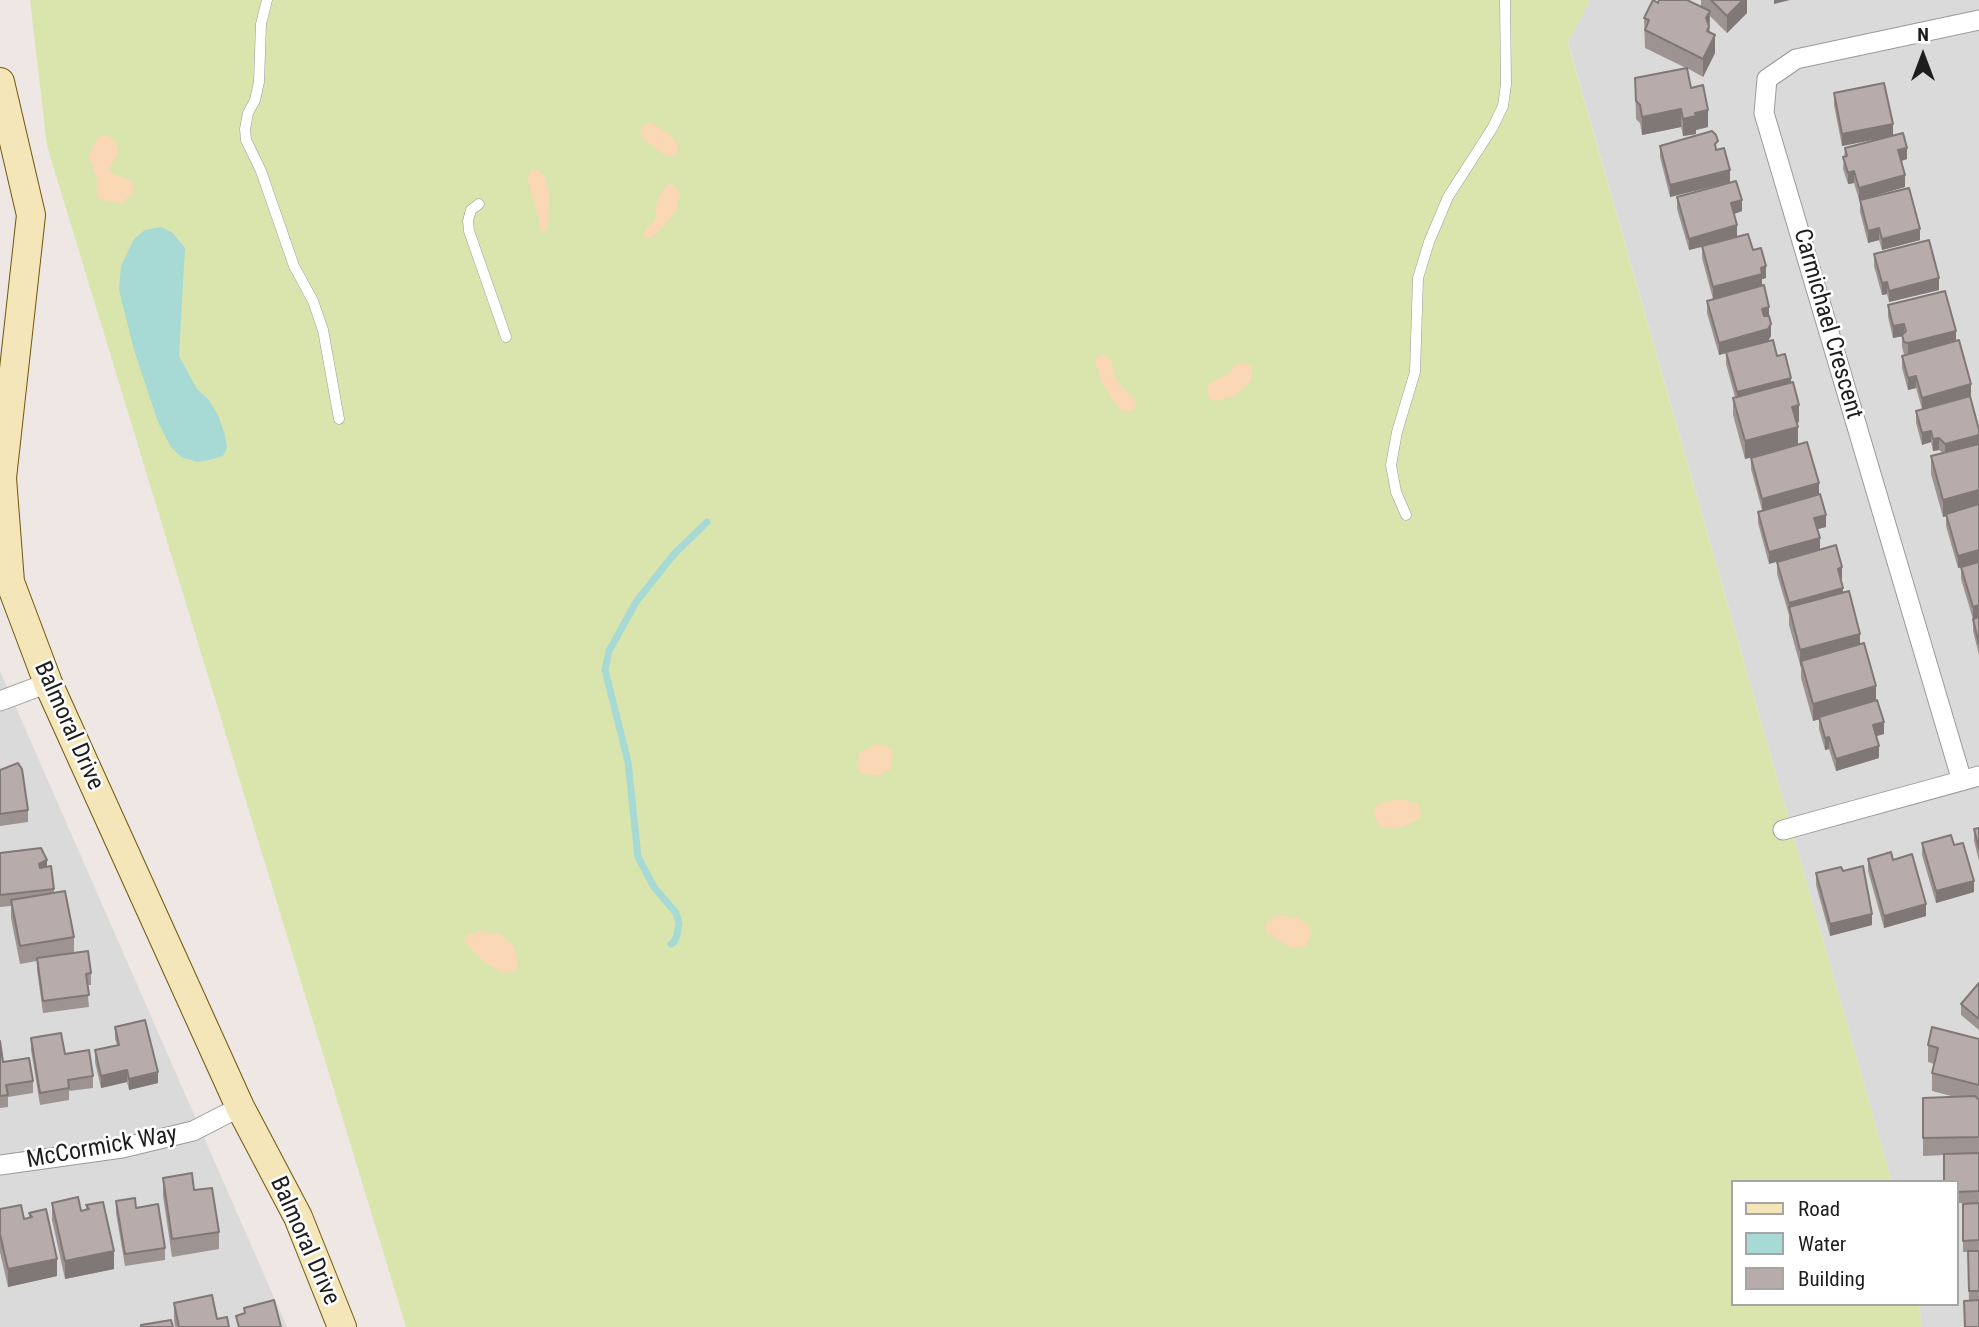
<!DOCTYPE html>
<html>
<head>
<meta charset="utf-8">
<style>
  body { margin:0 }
  #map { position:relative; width:1979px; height:1327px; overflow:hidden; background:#eee7e4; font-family:"Roboto Condensed",sans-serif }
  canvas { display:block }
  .legend { position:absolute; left:1731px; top:1180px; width:228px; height:126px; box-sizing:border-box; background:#fff; border:2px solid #a5a5a5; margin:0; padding:9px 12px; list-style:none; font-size:21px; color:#1d1d1d }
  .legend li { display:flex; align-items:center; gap:14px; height:35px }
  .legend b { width:35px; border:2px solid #a5a5a5 }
  .north { position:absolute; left:1888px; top:21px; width:70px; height:70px; -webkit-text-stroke:5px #fff; paint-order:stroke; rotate:0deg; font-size:19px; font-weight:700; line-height:28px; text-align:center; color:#1d1d1d }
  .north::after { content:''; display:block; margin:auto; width:24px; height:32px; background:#1d1d1d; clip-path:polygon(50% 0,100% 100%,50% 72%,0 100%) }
</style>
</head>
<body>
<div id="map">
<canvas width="1979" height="1327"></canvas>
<ul class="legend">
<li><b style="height:9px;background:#f5e6ba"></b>Road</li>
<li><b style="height:19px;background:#a7d9d5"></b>Water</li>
<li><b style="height:19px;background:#b7aca9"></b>Building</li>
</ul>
<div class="north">N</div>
</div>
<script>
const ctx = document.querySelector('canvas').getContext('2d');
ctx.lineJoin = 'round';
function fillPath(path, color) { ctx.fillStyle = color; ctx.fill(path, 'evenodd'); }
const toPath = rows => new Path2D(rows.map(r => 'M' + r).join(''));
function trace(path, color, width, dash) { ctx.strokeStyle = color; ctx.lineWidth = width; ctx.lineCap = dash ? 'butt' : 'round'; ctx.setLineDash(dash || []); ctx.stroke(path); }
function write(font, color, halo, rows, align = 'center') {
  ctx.font = font + ' "Roboto Condensed",sans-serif'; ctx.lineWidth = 5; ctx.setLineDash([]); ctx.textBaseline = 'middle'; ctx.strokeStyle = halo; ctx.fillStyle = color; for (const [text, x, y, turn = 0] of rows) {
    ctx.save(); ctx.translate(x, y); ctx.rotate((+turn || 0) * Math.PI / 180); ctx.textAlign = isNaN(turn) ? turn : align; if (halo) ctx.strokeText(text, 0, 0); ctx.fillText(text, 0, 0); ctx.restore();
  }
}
fillPath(toPath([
  [1590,0,1979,0,1979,1327,1922,1327,1919,1304,1956,1304,1956,1182,1892,1182,1568,42],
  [0,671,287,1327,0,1327]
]), '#dbdadb');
fillPath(toPath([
  [30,0,1590,0,1568,43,1892,1182,1732,1182,1732,1304,1919,1304,1922,1327,406,1327,47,146]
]), '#dae5ad');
fillPath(toPath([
  [647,123,652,123,672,136,679,148,676,155,670,157,663,154,642,138,641,128],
  [101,136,109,136,115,141,117,147,117,154,109,170,111,173,132,181,133,192,121,204,102,200,97,196,98,181,89,157,94,143],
  [534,168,544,175,549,193,548,229,544,232,540,232,539,219,528,181,529,172],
  [667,184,674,185,679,193,676,212,652,238,645,238,644,234,646,229,655,220,657,200],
  [1104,354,1111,360,1115,376,1120,384,1134,399,1136,405,1133,410,1124,412,1120,410,1102,383,1095,361,1098,357],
  [1239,362,1250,365,1252,368,1252,378,1248,385,1234,396,1216,401,1211,400,1207,392,1209,383,1228,374],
  [877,744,886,746,893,752,890,770,880,775,861,774,857,766,860,752],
  [1395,800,1404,800,1417,804,1422,814,1415,821,1401,828,1380,827,1374,816,1375,808,1378,804],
  [1280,915,1297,918,1310,925,1311,936,1305,947,1291,948,1265,932,1266,923,1274,916],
  [479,931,500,934,507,939,515,949,518,963,516,970,503,973,485,962,473,951,465,942,467,935]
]), '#fad7b5');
fillPath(toPath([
  [160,227,172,232,185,248,179,356,197,389,209,400,218,415,225,435,227,448,223,456,210,460,198,462,181,457,171,447,158,422,134,350,119,290,121,266,134,239,145,230]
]), '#a7d9d5');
trace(toPath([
  [671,944,674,942,677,935,679,923,676,913,654,887,638,857,628,762,605,670,609,651,636,602,674,554,707,522]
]), '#a7d9d5', 7);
const lane = toPath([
  [267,0,261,24,259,82,255,100,248,113,245,129,246,140,261,171,294,266,313,301,323,330,339,419],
  [479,204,471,210,468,221,469,231,506,337],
  [1406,515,1396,492,1391,465,1397,432,1415,372,1418,278,1429,242,1448,197,1493,127,1503,106,1506,84,1505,0]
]);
const street = toPath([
  [0,701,48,683],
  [1962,781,1764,113,1767,79,1796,59,1979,20],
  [1783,830,1979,776],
  [0,1165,122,1148,193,1131,240,1107]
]);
const secondary = toPath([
  [0,82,31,215,2,478,10,582,48,683,240,1107,298,1217,342,1327]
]);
trace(lane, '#9a9a9a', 11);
trace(street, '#9a9a9a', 21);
trace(secondary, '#6d590c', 30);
trace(lane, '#fff', 10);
trace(street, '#fff', 19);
trace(secondary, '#f5e6ba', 28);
fillPath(toPath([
  [1701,0,1747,0,1747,13,1727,33,1710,16,1709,32,1715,53,1703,77,1687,68,1691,88,1708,127,1696,130,1696,134,1683,136,1681,127,1642,135,1640,123,1636,119,1635,78,1686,68,1645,48,1644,18,1658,3,1701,7],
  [1834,93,1893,135,1907,159,1901,161,1905,187,1859,200,1854,183,1848,184,1843,169,1845,148,1889,136,1842,146,1834,105],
  [1660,146,1718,150,1730,182,1670,197,1660,157],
  [1677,197,1742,211,1734,214,1737,237,1753,250,1766,278,1762,279,1762,285,1769,318,1771,336,1768,341,1791,382,1799,422,1797,423,1798,444,1819,494,1826,527,1817,529,1769,564,1758,523,1758,512,1762,510,1751,469,1751,458,1780,449,1745,459,1733,415,1733,398,1735,397,1726,364,1726,353,1719,355,1707,313,1707,301,1713,299,1702,258,1702,247,1689,250,1677,209],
  [1860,200,1920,240,1882,250,1879,240,1868,243,1860,212],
  [1874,254,1939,290,1889,302,1887,294,1882,295,1874,266],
  [1888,305,1956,341,1971,396,1936,406,1979,562,1958,568,1946,526,1946,516,1943,517,1931,474,1931,456,1943,453,1939,450,1933,451,1931,442,1922,445,1916,423,1916,411,1922,409,1916,388,1908,390,1902,368,1902,356,1907,355,1904,354,1902,347,1902,336,1893,338,1888,317],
  [1777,562,1842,579,1841,579,1843,593,1860,644,1876,700,1884,734,1876,736,1879,758,1836,771,1829,749,1825,750,1819,729,1819,719,1813,721,1801,678,1801,668,1789,625,1789,615,1777,574],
  [1979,562,1973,619,1961,579,1961,567],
  [1979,617,1979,655,1973,631,1973,619],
  [0,770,28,810,28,822,0,826],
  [1979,828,1979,861,1974,841,1974,829],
  [1922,843,1954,845,1974,892,1936,903,1922,855],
  [0,853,47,867,54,889,54,893,74,937,74,953,91,973,91,985,87,985,89,1007,43,1013,37,970,37,961,20,964,11,918,11,906,0,907],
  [1868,859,1893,860,1926,916,1884,928,1868,871],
  [1843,871,1872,925,1830,936,1816,885,1816,873],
  [1979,983,1979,1030,1961,1015,1961,1004],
  [115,1027,158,1083,129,1090,127,1082,101,1088,95,1062,95,1050,117,1045,115,1039],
  [31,1038,65,1054,93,1076,93,1088,69,1091,69,1100,40,1105,31,1050],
  [1979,1039,1979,1203,1956,1203,1956,1182,1944,1155,1923,1156,1923,1098,1955,1097,1932,1091,1932,1073,1934,1064,1928,1062,1928,1045],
  [0,1041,3,1062,33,1081,33,1093,8,1097,8,1107,0,1108],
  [163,1178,194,1190,219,1232,219,1249,172,1257,163,1196],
  [116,1201,136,1208,165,1248,165,1260,125,1266,116,1213],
  [103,1202,114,1269,65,1279,52,1220,52,1203,81,1211,86,1210,86,1205],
  [1979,1203,1979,1327,1969,1301,1968,1252,1963,1252,1963,1204],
  [0,1209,24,1219,29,1218,29,1213,46,1209,57,1276,8,1287,0,1252],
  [174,1303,217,1319,229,1327,175,1327,174,1320]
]), '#9d9491');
fillPath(toPath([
  [1743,0,1747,0,1747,13,1727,33,1727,16],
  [1774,0,1790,0,1774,4],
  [1710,11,1709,44,1707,49,1706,18],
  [1715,35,1715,53,1703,77,1703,59],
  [1681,109,1681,127,1642,135,1642,117],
  [1708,110,1708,127,1696,130,1696,134,1683,136,1683,119,1695,113],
  [1893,124,1893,136,1842,146,1842,134],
  [1907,148,1907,159,1898,162,1898,150],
  [1730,170,1730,182,1670,197,1670,185],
  [1854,171,1854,183,1848,184,1848,173],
  [1905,175,1905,187,1859,200,1859,188],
  [1742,200,1742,211,1731,215,1731,203],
  [1737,225,1737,237,1689,250,1689,239],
  [1879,228,1879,240,1868,243,1868,231],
  [1920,229,1920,240,1882,250,1882,239],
  [1766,266,1766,278,1762,279,1762,286,1713,299,1713,287],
  [1939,278,1939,290,1889,302,1889,291],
  [1887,282,1887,294,1882,295,1882,283],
  [1769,307,1769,319,1762,321,1762,309],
  [1771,324,1771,336,1768,341,1719,355,1719,343],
  [1904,324,1904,336,1893,338,1893,326],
  [1956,331,1956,343,1908,355,1908,343],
  [1916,376,1916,388,1908,390,1908,378],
  [1791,378,1791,390,1737,404,1737,392],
  [1971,384,1971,396,1922,410,1922,398],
  [1799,405,1799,422,1792,424,1792,407],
  [1798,427,1798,444,1745,459,1745,441],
  [1931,431,1931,442,1922,445,1922,433],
  [1979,435,1979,447,1945,456,1945,444],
  [1939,438,1939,450,1933,451,1933,439],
  [1819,483,1819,495,1762,511,1762,499],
  [1979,490,1979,507,1943,517,1943,500],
  [1826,515,1826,527,1814,530,1814,518],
  [1820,538,1820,550,1769,564,1769,552],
  [1979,550,1979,562,1958,568,1958,556],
  [1842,567,1842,579,1838,581,1838,569],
  [1843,588,1843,600,1789,607,1789,603],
  [1979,605,1979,617,1973,619,1973,607],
  [1860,634,1860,652,1801,661,1800,668,1800,650],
  [1876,686,1876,703,1813,721,1813,704],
  [1884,722,1884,734,1873,737,1873,725],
  [1829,737,1829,749,1825,750,1825,738],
  [1879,746,1879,758,1836,771,1836,759],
  [47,860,47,872,39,875,39,864],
  [1974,881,1974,892,1936,903,1936,891],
  [1926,904,1926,916,1884,928,1884,916],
  [1872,914,1872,925,1830,936,1830,924],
  [127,1070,127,1082,101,1088,101,1076],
  [158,1072,158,1083,129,1090,129,1079],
  [114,1251,114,1269,65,1279,65,1261],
  [57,1259,57,1276,8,1287,8,1269]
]), '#807876');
const building = toPath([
  [1653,0,1658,3,1659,0,1687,0,1710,11,1706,18,1709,26,1707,31,1715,35,1703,59,1645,30,1649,20,1644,18,1653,0],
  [1711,0,1743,0,1727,16,1711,0],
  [1687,68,1691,88,1703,85,1708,110,1695,113,1696,116,1683,119,1681,109,1642,117,1640,105,1636,101,1635,78,1687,68],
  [1884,83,1893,124,1842,134,1834,93,1884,83],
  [1712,131,1716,135,1718,141,1715,144,1716,150,1724,148,1730,170,1670,185,1660,146,1712,131],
  [1903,133,1907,148,1898,150,1905,175,1859,188,1854,171,1848,173,1843,157,1847,156,1845,148,1903,133],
  [1736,181,1742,200,1731,203,1737,225,1689,239,1677,197,1736,181],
  [1909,188,1920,229,1882,239,1879,228,1868,231,1860,200,1909,188],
  [1748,234,1753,250,1761,248,1766,266,1761,268,1762,274,1713,287,1702,246,1748,234],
  [1929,240,1939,278,1889,291,1887,282,1882,283,1874,254,1929,240],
  [1764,285,1769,307,1762,309,1764,316,1769,316,1771,324,1768,329,1719,343,1707,301,1764,285],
  [1945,291,1956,331,1908,343,1904,342,1902,335,1906,331,1904,324,1893,326,1888,305,1945,291],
  [1773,340,1777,356,1785,354,1791,378,1737,392,1726,352,1773,340],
  [1959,340,1971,384,1922,398,1916,376,1908,378,1902,356,1959,340],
  [1793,382,1799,405,1792,407,1798,427,1745,441,1733,398,1793,382],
  [1970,396,1979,430,1979,435,1945,444,1939,438,1933,439,1931,431,1922,433,1916,411,1970,396],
  [1807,442,1819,483,1762,499,1751,458,1807,442],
  [1979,444,1979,490,1943,500,1931,456,1979,444],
  [1820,494,1826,515,1814,518,1820,538,1769,552,1758,512,1820,494],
  [1979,504,1979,550,1958,556,1946,514,1979,504],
  [1836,545,1842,567,1838,569,1843,588,1789,603,1777,562,1836,545],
  [1979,562,1979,605,1973,607,1961,567,1979,562],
  [1849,591,1860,634,1800,650,1789,607,1849,591],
  [1979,617,1979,644,1973,619,1979,617],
  [1864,643,1876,686,1813,704,1801,661,1864,643],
  [1877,700,1884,722,1873,725,1879,746,1836,759,1829,737,1825,738,1819,717,1877,700],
  [18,763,22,769,28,810,0,814,0,770,18,763],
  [1979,828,1979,849,1974,829,1979,828],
  [1951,835,1954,845,1963,843,1974,881,1936,891,1922,843,1951,835],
  [41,848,47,860,39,864,40,868,51,866,54,889,0,895,0,853,41,848],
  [1891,852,1893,860,1912,854,1926,904,1884,916,1868,859,1891,852],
  [1863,866,1872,914,1830,924,1816,873,1841,867,1843,871,1863,866],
  [65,891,74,937,20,946,11,900,65,891],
  [88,951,91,973,86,974,89,995,43,1001,37,958,88,951],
  [1979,983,1979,1019,1961,1004,1979,983],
  [145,1020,158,1072,129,1079,127,1070,101,1076,95,1050,119,1045,115,1027,145,1020],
  [1932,1027,1979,1039,1979,1085,1932,1073,1938,1048,1928,1045,1932,1027],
  [61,1033,65,1054,89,1050,93,1076,68,1080,69,1088,40,1093,31,1038,61,1033],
  [0,1041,3,1062,29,1058,33,1081,6,1085,8,1095,0,1096,0,1041],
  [1975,1096,1979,1100,1979,1137,1923,1138,1923,1098,1975,1096],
  [1979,1153,1979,1191,1956,1192,1956,1182,1944,1182,1944,1154,1979,1153],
  [192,1173,194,1190,212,1188,219,1232,172,1239,163,1178,192,1173],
  [78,1197,81,1211,89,1209,86,1205,103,1202,114,1251,65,1261,52,1203,78,1197],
  [135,1198,136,1208,158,1204,165,1248,125,1254,116,1201,135,1198],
  [1979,1203,1979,1240,1963,1241,1963,1204,1979,1203],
  [21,1205,24,1219,32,1217,29,1213,46,1209,57,1259,8,1269,0,1234,0,1209,21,1205],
  [1968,1251,1979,1251,1979,1291,1969,1291,1968,1251],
  [212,1295,217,1319,227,1317,229,1327,179,1327,174,1303,212,1295],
  [274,1300,281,1327,239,1327,236,1316,245,1313,244,1308,274,1300],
  [1979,1300,1979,1327,1965,1327,1964,1301,1979,1300],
  [171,1320,173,1327,141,1327,141,1325,171,1320]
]);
fillPath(building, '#b7aca9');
trace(building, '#807876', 2);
write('24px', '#1d1d1d', '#fff', [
  ["Carmichael Crescent",1827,324,74],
  ["Balmoral Drive",68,726,66],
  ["McCormick Way",102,1148,-10],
  ["Balmoral Drive",304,1241,66]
]);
</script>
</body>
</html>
